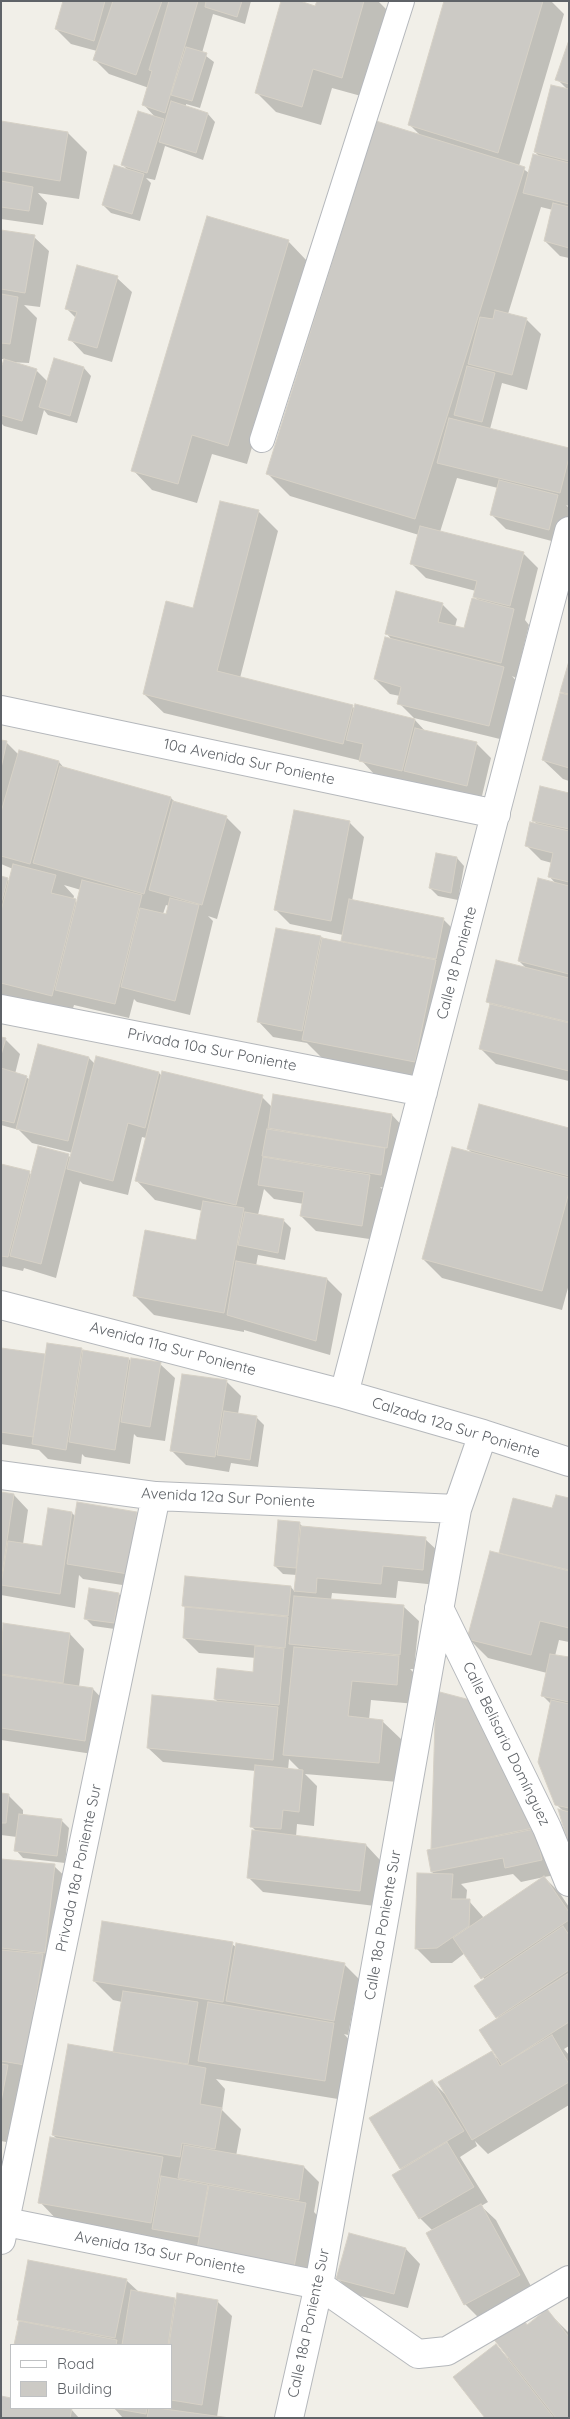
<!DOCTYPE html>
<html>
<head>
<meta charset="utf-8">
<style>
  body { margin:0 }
  #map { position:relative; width:570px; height:2419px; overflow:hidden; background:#f1efe8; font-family:Quicksand,sans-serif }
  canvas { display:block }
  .frame { position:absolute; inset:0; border:2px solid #5f6368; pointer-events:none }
  .legend { position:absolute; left:10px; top:2344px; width:162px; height:65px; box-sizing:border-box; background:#fff; border:1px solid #bfc1c3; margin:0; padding:6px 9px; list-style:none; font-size:15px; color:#5f6368 }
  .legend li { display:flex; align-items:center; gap:10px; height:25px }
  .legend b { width:25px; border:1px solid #bfc1c3 }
</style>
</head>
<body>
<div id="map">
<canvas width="570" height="2419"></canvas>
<div class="frame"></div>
<ul class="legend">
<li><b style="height:6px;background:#fff"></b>Road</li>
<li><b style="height:14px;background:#cccac5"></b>Building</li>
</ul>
</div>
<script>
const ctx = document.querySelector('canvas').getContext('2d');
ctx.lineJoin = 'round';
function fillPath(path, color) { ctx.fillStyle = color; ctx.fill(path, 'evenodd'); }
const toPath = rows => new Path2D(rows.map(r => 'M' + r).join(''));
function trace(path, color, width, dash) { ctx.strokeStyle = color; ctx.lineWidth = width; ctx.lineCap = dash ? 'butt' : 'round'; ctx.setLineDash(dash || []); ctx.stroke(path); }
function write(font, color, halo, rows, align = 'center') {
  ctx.font = font + ' Quicksand,sans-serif'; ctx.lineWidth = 4.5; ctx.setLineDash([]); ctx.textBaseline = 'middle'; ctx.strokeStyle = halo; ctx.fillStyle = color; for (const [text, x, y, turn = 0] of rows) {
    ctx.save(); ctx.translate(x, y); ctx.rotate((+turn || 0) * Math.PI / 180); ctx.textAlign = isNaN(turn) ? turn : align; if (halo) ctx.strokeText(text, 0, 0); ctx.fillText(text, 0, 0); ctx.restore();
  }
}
fillPath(toPath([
  [65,1,251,1,245,24,213,14,202,53,214,62,200,108,186,104,186,107,208,114,215,122,203,160,165,146,155,180,146,178,151,183,140,221,111,213,103,205,128,170,123,165,156,118,144,105,149,88,109,74,94,59,97,51,71,44,56,29],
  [318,1,378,1,387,10,361,96,332,88,321,125,276,112,256,92,316,7],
  [446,1,551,1,564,14,519,166,529,173,540,157,535,152,568,90,557,79,569,44,569,258,560,256,545,241,553,210,541,207,508,314,526,319,541,334,527,390,502,383,490,429,569,449,569,506,566,505,569,508,569,523,563,544,506,529,491,514,498,488,457,478,440,532,523,553,538,568,525,620,529,625,516,678,512,676,518,683,504,740,414,718,399,703,400,696,390,694,375,679,393,641,387,634,443,605,457,619,455,627,465,630,479,601,474,596,476,591,426,578,411,563,419,535,290,496,268,474,421,136,410,125],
  [1,122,68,133,87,152,79,199,38,193,47,203,43,225,1,219],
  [1,231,34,237,49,251,40,307,24,305,37,318,29,363,9,362,36,370,48,382,84,368,91,376,77,423,48,415,44,410,37,435,4,426,1,423,1,373,5,359,1,359],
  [288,241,307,261,247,464,212,454,197,503,152,490,133,470],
  [117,278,132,292,112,362,84,354,70,339,76,318,66,308],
  [258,511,278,531,240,678,352,706,355,709,415,720,426,732,476,743,491,758,481,800,421,786,418,783,417,785,375,775,362,761,164,713,144,694,194,610],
  [569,666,569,781,563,779,543,760,565,695,562,692],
  [1,741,6,742,19,755,20,752,59,762,65,769,171,798,176,803,226,817,241,832,217,919,208,916,213,921,190,1015,137,1002,134,999,129,1018,74,1005,71,1015,5,998,1,994,1,877,10,881,13,869,1,864],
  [64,885,81,890,78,903,73,900,74,896],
  [166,905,169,906,167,915,163,914],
  [569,795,569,1081,496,1064,481,1049,491,1005,487,1001,527,969,519,961,556,884,549,876,552,863,541,860,526,845,538,825,533,820],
  [350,823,364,837,352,901,443,919,458,934,434,1081,323,1059,307,1043,273,1037,259,1022,320,937,346,944,342,941,343,935,290,924,275,909],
  [457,858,464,866,458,900,438,896,430,888],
  [1,1038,5,1039,20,1054,15,1074,26,1077,30,1080,89,1058,95,1064,159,1073,162,1076,262,1097,272,1107,392,1115,406,1130,395,1190,380,1187,384,1191,376,1240,316,1231,301,1216,304,1204,274,1199,264,1189,258,1215,283,1220,291,1228,285,1260,258,1255,256,1266,327,1279,342,1294,330,1355,244,1330,244,1332,154,1315,135,1296,197,1241,203,1211,155,1200,136,1180,146,1138,142,1137,128,1195,83,1184,80,1181,56,1278,24,1268,23,1271,1,1266,1,1166,29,1173,32,1175,68,1155,71,1158,73,1153,32,1143,19,1130,1,1125],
  [569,1129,569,1284,562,1310,442,1278,423,1259,473,1154,468,1149],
  [1,1349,47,1355,81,1350,129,1359,132,1362,160,1364,175,1378,165,1441,137,1437,134,1434,130,1464,85,1457,82,1454,81,1464,48,1459,39,1450,1,1444],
  [226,1381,241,1396,238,1414,256,1417,264,1425,258,1467,231,1463,229,1472,186,1465,171,1450],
  [1,1493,14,1495,28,1510,23,1544,43,1547,72,1513,76,1517,136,1513,151,1528,142,1588,83,1579,79,1575,75,1608,1,1595],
  [569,1500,569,1642,559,1640,555,1656,569,1659,569,1841,564,1812,556,1804,552,1705,543,1696,547,1673,488,1658,469,1639,504,1556,500,1552],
  [299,1523,303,1527,425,1539,440,1553,437,1585,398,1581,396,1598,332,1593,331,1600,404,1607,419,1621,414,1669,410,1669,418,1677,416,1704,371,1700,369,1720,382,1721,402,1740,398,1782,305,1774,317,1786,314,1826,297,1824,296,1837,366,1845,380,1860,375,1906,263,1892,248,1877,257,1832,251,1826,256,1771,163,1762,148,1748,219,1703,215,1699,254,1673,256,1658,199,1653,184,1638,187,1609,184,1606,291,1587,295,1592,297,1575,283,1574,275,1566],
  [289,1759,301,1771,288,1770],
  [119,1594,126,1602,122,1630,93,1626,85,1618],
  [4,1624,70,1634,84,1649,79,1687,93,1689,107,1704,99,1755,1,1740,1,1639],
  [474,1702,556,1875,544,1877,559,1892,569,1907,569,2046,564,2049,569,2055,569,2105,488,2154,475,2141,477,2146,460,2157,488,2202,481,2206,496,2220,533,2290,480,2319,465,2304,433,2231,420,2218,401,2168,432,2081,446,2095,491,2052,498,2059,499,2019,475,1986,485,1980,465,1953,452,1963,431,1963,416,1948,435,1875,432,1872,432,1848],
  [513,1874,521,1882,544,1877,484,1918,469,1901,466,1901,467,1890,461,1884],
  [1,1795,9,1796,23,1810,23,1816,61,1820,69,1828,65,1863,23,1858,16,1850,17,1837,1,1835],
  [1,1860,54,1866,74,1885,44,2083,20,2079,27,2086,16,2144,1,2141],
  [232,1944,237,1948,344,1964,359,1979,348,2035,344,2034,353,2044,344,2100,216,2079,225,2089,222,2110,241,2129,236,2156,304,2167,319,2182,314,2212,321,2219,309,2281,59,2222,40,2202,58,2140,53,2135,114,2053,122,2002,113,2000,94,1981],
  [406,2249,420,2264,408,2308,352,2294,338,2279],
  [126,2280,140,2293,175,2299,177,2301,217,2301,232,2316,217,2417,221,2418,123,2418,114,2408,171,2408,171,2345,16,2345,20,2323,22,2323,18,2319],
  [547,2311,569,2333,569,2418,487,2418,496,2346,508,2358,519,2317,528,2325],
  [1,2397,11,2399,11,2408,63,2408,71,2409,79,2418,1,2418]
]), '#0003');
const building = toPath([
  [63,1,105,1,94,41,55,29,63,1],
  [113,1,162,1,136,75,93,60,113,1],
  [169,1,198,1,165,113,142,105,152,71,149,70,169,1],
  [206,1,242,1,237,17,205,7,206,1],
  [281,1,300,1,315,6,317,1,364,1,342,78,313,69,302,107,255,93,281,1],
  [444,1,543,1,498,153,408,125,444,1],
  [569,40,569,84,555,80,569,40],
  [186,47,207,53,192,101,171,95,186,47],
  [551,85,569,89,569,161,534,152,551,85],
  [171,101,208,113,196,153,159,142,171,101],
  [138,111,164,119,147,173,121,165,138,111],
  [1,121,68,132,60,181,1,171,1,121],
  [376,121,525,167,415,519,266,474,376,121],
  [533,154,569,163,569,204,523,193,533,154],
  [114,165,144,174,132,214,102,205,114,165],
  [1,181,33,187,29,211,1,207,1,181],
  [553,203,569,207,569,248,544,241,553,203],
  [207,216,289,240,228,446,192,435,178,484,131,471,207,216],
  [1,230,35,235,25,293,1,289,1,230],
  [77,265,118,276,97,348,68,340,77,312,65,309,77,265],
  [1,294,18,297,10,344,1,343,1,294],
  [495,310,527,318,512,375,468,364,480,317,493,319,495,310],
  [54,358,84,367,70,416,39,407,54,358],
  [4,359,37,369,22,421,1,415,1,368,4,359],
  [467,366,495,373,482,422,454,415,467,366],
  [449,418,569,448,569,457,560,493,437,463,449,418],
  [499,480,558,495,549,530,490,515,499,480],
  [220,501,259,510,217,671,353,705,343,744,143,694,166,601,193,608,220,501],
  [420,526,524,552,510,606,473,597,477,581,410,564,420,526],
  [396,591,443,603,438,622,464,628,472,598,514,609,501,663,385,634,396,591],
  [385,637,504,667,489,726,397,704,401,687,374,679,385,637],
  [569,661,569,694,560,692,569,661],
  [560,693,569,695,569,768,542,760,560,693],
  [355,704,415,719,402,771,359,761,363,744,346,740,355,704],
  [415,728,477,742,467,786,404,771,415,728],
  [1,740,7,741,1,768,1,740],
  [19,750,59,761,30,864,1,856,1,812,19,750],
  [60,766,171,797,144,894,33,863,60,766],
  [540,786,569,793,569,829,532,821,540,786],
  [173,801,227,816,202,905,149,890,173,801],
  [294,810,350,821,331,921,274,910,294,810],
  [530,822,569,831,569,882,548,877,553,853,525,846,530,822],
  [436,853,457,857,451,893,429,888,436,853],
  [13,864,56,875,51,893,76,899,52,996,1,983,1,911,13,864],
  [1,876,8,878,1,904,1,876],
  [538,878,569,886,569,974,518,961,538,878],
  [82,880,142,895,115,1004,55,990,82,880],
  [170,898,199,905,175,1001,121,987,140,908,166,914,170,898],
  [349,899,444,918,436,959,341,941,349,899],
  [276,928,321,936,302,1031,257,1022,276,928],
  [322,938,436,960,415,1062,302,1040,322,938],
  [496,960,569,978,569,1022,486,1002,496,960],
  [490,1004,569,1023,569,1071,479,1049,490,1004],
  [1,1037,6,1038,1,1055,1,1037],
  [38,1044,89,1057,68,1141,16,1129,38,1044],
  [96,1056,159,1072,145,1128,128,1123,113,1181,67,1169,96,1056],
  [1,1068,27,1076,14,1123,1,1120,1,1068],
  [162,1071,263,1095,236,1205,135,1181,162,1071],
  [273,1094,392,1114,387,1148,268,1128,273,1094],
  [479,1104,569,1128,569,1176,467,1149,479,1104],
  [267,1129,385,1148,381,1175,262,1156,267,1129],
  [38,1146,69,1154,41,1264,10,1256,38,1146],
  [452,1147,569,1178,569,1192,542,1291,422,1259,452,1147],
  [263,1157,370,1175,362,1226,300,1216,304,1192,258,1185,263,1157],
  [1,1164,30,1171,8,1257,1,1256,1,1164],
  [203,1201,244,1208,224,1313,133,1296,145,1230,196,1240,203,1201],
  [245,1212,284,1219,278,1253,238,1245,245,1212],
  [236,1261,327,1278,316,1341,227,1315,236,1261],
  [47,1343,82,1348,66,1450,32,1444,47,1343],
  [1,1348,45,1354,33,1437,1,1432,1,1348],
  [83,1350,129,1358,115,1450,69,1442,83,1350],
  [131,1358,161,1362,150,1427,121,1422,131,1358],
  [182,1374,227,1380,215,1457,170,1451,182,1374],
  [224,1411,257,1416,250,1460,217,1455,224,1411],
  [1,1492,14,1494,1,1580,1,1492],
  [556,1495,569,1498,569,1570,499,1553,513,1498,552,1508,556,1495],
  [77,1502,137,1512,128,1574,67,1564,77,1502],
  [48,1508,72,1512,60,1594,1,1585,8,1541,42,1546,48,1508],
  [278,1520,300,1522,296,1568,274,1566,278,1520],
  [301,1526,426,1537,423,1570,383,1566,381,1584,317,1578,316,1593,294,1591,301,1526],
  [490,1551,569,1571,569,1628,540,1621,531,1655,467,1639,490,1551],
  [185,1576,291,1586,288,1616,182,1606,185,1576],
  [89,1588,119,1593,114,1623,84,1619,89,1588],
  [294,1596,404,1605,400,1655,289,1644,294,1596],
  [185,1607,288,1617,285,1648,183,1638,185,1607],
  [3,1623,70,1633,63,1683,1,1674,3,1623],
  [255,1646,284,1649,279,1705,214,1699,217,1668,253,1672,255,1646],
  [294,1647,399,1656,397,1685,352,1681,348,1716,383,1720,379,1763,283,1755,294,1647],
  [550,1654,569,1657,569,1702,541,1696,550,1654],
  [1,1675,93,1688,85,1741,1,1728,1,1675],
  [436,1691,474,1701,533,1828,431,1849,436,1691],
  [152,1695,278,1707,273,1760,147,1748,152,1695],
  [551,1700,569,1704,569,1808,555,1805,538,1762,551,1700],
  [255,1765,303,1770,299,1812,283,1810,281,1829,250,1827,255,1765],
  [1,1793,9,1794,6,1823,1,1823,1,1793],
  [558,1809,569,1812,569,1846,558,1809],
  [19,1814,62,1819,57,1856,14,1851,19,1814],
  [535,1829,542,1860,505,1868,503,1858,431,1872,427,1850,535,1829],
  [252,1830,366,1844,360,1891,247,1878,252,1830],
  [1,1859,55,1864,45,1953,1,1948,1,1859],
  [417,1873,453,1874,451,1899,470,1899,469,1926,437,1948,415,1949,417,1873],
  [544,1876,569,1912,569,1920,481,1979,453,1938,544,1876],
  [102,1921,233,1942,223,2002,93,1981,102,1921],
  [563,1926,569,1935,569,1970,496,2018,474,1986,563,1926],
  [236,1943,345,1963,334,2021,226,2001,236,1943],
  [1,1950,43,1954,25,2065,1,2061,1,1950],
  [569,1973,569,2022,502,2065,479,2030,569,1973],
  [123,1991,198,2002,188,2064,113,2052,123,1991],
  [208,2002,334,2023,325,2081,198,2061,208,2002],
  [552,2035,569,2064,569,2082,472,2140,438,2082,492,2051,500,2066,552,2035],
  [68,2044,206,2068,200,2104,222,2108,215,2149,182,2143,180,2157,52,2135,68,2044],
  [1,2064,8,2065,1,2102,1,2064],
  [432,2080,464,2131,400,2169,369,2118,432,2080],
  [50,2137,163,2157,151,2223,38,2203,50,2137],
  [447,2142,474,2187,419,2219,392,2175,447,2142],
  [184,2145,304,2166,299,2200,178,2178,184,2145],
  [161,2176,208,2185,199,2237,152,2229,161,2176],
  [209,2185,306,2203,294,2267,197,2249,209,2185],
  [481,2204,520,2275,464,2305,426,2233,481,2204],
  [349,2233,406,2248,394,2294,336,2279,349,2233],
  [28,2260,127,2279,115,2338,17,2320,28,2260],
  [131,2290,175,2298,168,2345,122,2345,131,2290],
  [177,2293,218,2300,202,2405,171,2400,171,2345,169,2345,177,2293],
  [547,2309,569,2337,569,2418,556,2418,492,2337,520,2316,527,2325,547,2309],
  [19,2321,117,2340,116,2345,14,2345,19,2321],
  [496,2344,554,2418,485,2418,453,2377,496,2344],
  [1,2396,11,2398,11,2408,72,2408,70,2418,1,2418,1,2396],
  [112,2408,147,2408,146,2414,112,2408],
  [149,2408,157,2408,230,2418,147,2418,149,2408]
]);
fillPath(building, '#cccac5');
trace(building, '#d6d1c6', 1);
const service = toPath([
  [262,440,402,1]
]);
const minor = toPath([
  [1,710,496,814],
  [1,1009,423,1092],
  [1,1305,344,1394,483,1434,569,1462],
  [344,1394,569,531],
  [1,1475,156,1496,457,1509],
  [439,1608,547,1828,569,1882],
  [1,2221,319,2285,418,2354,447,2351,569,2280],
  [1,2240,156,1496],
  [289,2418,319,2285,457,1509,483,1434]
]);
trace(service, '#b5b8bc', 26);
trace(minor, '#b5b8bc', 30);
trace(service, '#fff', 24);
trace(minor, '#fff', 28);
write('15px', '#5f6368', '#fff', [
  ["10a Avenida Sur Poniente",249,762,12],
  ["Calle 18 Poniente",457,963,-75],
  ["Privada 10a Sur Poniente",212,1050,11],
  ["Avenida 11a Sur Poniente",173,1349,15],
  ["Calzada 12a Sur Poniente",456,1428,17],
  ["Avenida 12a Sur Poniente",228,1498,3],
  ["Calle Belisario Domínguez",506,1744,64],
  ["Privada 18a Poniente Sur",79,1868,-78],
  ["Calle 18a Poniente Sur",383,1925,-80],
  ["Avenida 13a Sur Poniente",160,2253,11],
  ["Calle 18a Poniente Sur",309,2323,-78]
]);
</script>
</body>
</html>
